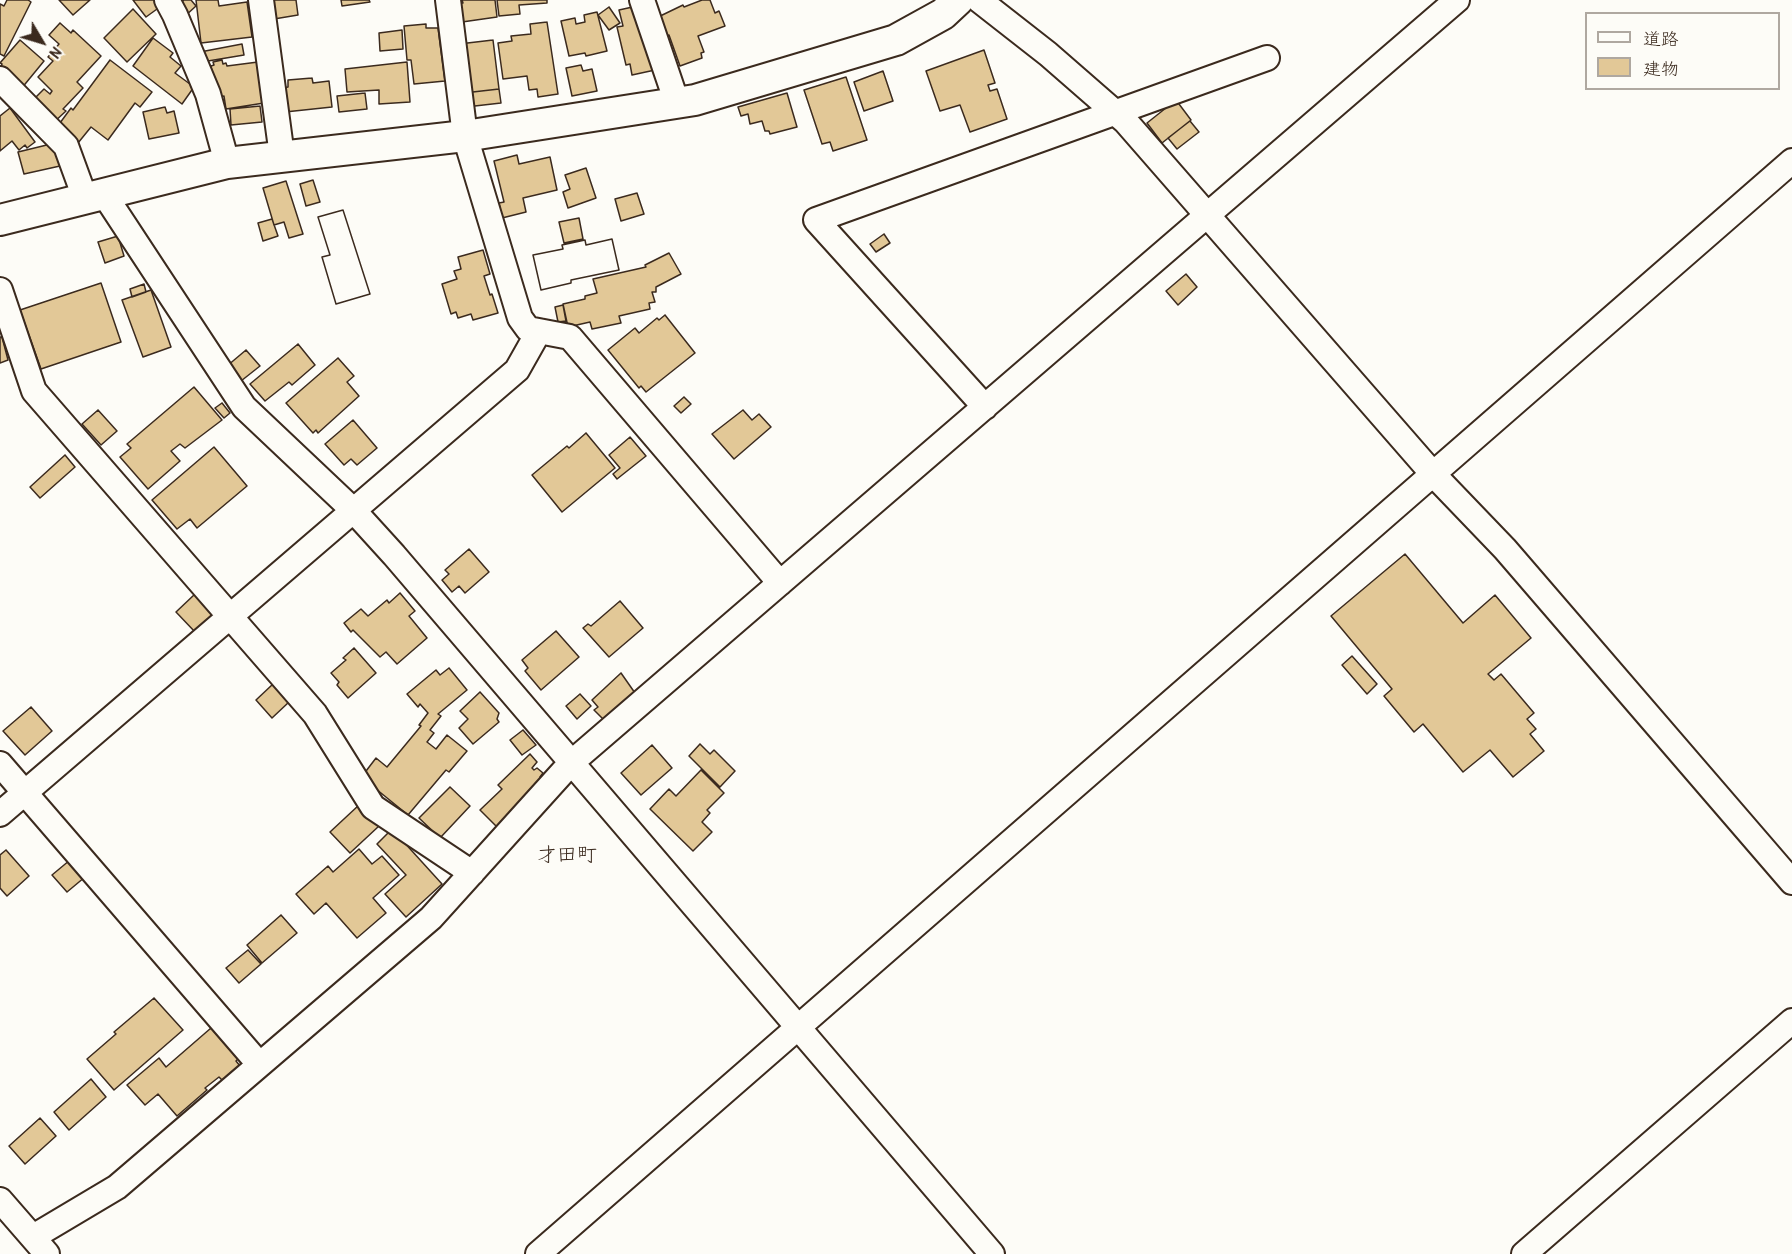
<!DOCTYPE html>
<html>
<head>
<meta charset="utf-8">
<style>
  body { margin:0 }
  #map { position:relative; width:1792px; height:1254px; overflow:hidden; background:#fdfcf7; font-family:"Patrick Hand","Klee One",sans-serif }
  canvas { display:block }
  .legend { position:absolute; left:1585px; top:12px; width:195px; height:78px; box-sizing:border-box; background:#fdfcf7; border:2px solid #afa8a0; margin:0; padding:8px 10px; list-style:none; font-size:18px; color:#3b2a1e }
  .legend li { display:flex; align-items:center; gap:12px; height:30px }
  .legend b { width:30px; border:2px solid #afa8a0 }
  .north { position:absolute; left:12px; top:12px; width:60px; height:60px; -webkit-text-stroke:4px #fdfcf7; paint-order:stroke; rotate:128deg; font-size:16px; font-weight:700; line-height:24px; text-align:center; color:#3b2a1e }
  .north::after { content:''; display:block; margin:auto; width:21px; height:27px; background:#3b2a1e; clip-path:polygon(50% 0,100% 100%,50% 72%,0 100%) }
</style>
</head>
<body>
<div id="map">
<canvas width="1792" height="1254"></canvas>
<ul class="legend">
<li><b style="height:8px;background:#fdfcf7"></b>道路</li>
<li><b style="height:16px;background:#e2c897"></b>建物</li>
</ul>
<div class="north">N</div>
</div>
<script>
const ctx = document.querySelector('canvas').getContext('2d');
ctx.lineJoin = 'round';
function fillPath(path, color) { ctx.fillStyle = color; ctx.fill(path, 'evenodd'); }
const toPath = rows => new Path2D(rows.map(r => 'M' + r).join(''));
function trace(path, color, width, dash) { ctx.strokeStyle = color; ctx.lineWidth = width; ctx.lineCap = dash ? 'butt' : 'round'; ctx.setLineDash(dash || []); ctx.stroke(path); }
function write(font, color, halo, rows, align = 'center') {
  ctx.font = font + ' "Patrick Hand","Klee One",sans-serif'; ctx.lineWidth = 4.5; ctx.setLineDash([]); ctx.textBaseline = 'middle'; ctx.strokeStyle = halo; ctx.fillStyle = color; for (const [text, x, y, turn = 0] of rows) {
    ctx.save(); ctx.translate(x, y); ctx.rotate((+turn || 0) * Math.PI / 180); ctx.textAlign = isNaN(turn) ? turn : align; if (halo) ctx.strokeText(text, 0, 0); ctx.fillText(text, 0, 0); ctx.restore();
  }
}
const building = toPath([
  [7,0,28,0,31,2,4,56,0,54,0,4,4,6,7,0],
  [59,0,90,0,73,15,59,0],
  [133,0,161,0,164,4,146,17,133,0],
  [184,0,191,0,196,6,184,17,175,8,184,0],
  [196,0,218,0,219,6,247,2,252,37,201,43,196,0],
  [264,0,296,0,298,15,268,20,264,0],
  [341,0,369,0,370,2,342,6,341,0],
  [462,0,495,0,497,17,455,23,453,4,463,3,462,0],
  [497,0,547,0,547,3,519,5,520,14,499,16,497,0],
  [702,0,710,0,715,13,719,11,725,26,698,36,704,52,701,53,702,58,680,66,669,35,663,38,654,19,683,5,684,7,702,0],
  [637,6,655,70,632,75,630,64,626,65,617,27,623,26,619,10,637,6],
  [609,7,620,23,609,30,598,15,609,7],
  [133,9,156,34,127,62,104,38,133,9],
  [597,12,607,51,586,56,585,53,569,56,561,21,575,18,576,24,585,22,584,15,597,12],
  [547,22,558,94,538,97,537,89,529,90,527,76,503,79,498,43,512,41,511,36,531,34,530,24,547,22],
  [60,23,71,33,73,30,101,56,77,82,83,88,63,109,66,111,52,124,30,103,44,89,50,94,52,91,38,77,53,61,48,57,59,44,49,35,60,23],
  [426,24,426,28,438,28,445,81,414,84,411,60,407,60,404,26,426,24],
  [402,30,403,49,380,51,379,33,402,30],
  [153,38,173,53,170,57,181,66,175,73,194,87,182,104,133,66,153,38],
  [20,40,44,61,21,89,0,71,2,64,0,63,20,40],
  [493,40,499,89,464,93,459,44,493,40],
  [242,44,244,55,202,62,200,52,242,44],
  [984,50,995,83,988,85,990,91,997,89,1007,119,970,132,960,105,940,111,926,71,984,50],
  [110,60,152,92,140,107,135,103,108,140,91,127,78,143,57,127,71,108,73,110,110,60],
  [222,60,223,64,226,63,227,66,258,62,264,103,226,109,224,96,216,98,211,66,214,65,213,62,222,60],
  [407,62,410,102,379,104,379,90,347,92,345,69,407,62],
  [581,65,583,71,592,69,597,91,572,96,566,68,581,65],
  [883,71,893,101,864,111,854,82,883,71],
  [846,77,867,140,833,151,830,142,822,144,804,90,846,77],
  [312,78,313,83,329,81,332,107,285,112,283,88,288,87,288,80,312,78],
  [499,89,501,103,466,107,464,93,499,89],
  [365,93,367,109,339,112,337,96,365,93],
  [787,93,797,127,770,134,769,131,765,131,762,121,750,124,748,114,741,116,738,107,787,93],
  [1176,100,1191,120,1162,143,1147,123,1176,100],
  [260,106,262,122,231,125,230,109,260,106],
  [165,107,167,113,174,111,179,133,149,139,143,112,165,107],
  [10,108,35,142,27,148,25,145,19,150,12,141,0,151,0,116,10,108],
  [1190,121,1199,132,1177,149,1168,138,1190,121],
  [55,143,60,166,24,174,18,152,55,143],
  [517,155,519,164,550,157,557,190,523,198,526,212,502,218,499,203,504,202,494,161,517,155],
  [586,168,596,198,568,208,563,192,570,189,565,175,586,168],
  [313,180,320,202,306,206,300,184,313,180],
  [286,181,303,234,289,238,284,222,274,225,263,188,286,181],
  [637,193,644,214,621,221,615,199,637,193],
  [343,210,370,294,336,304,322,257,330,255,318,217,343,210],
  [343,210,370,294,336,304,322,257,330,255,318,217,343,210],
  [579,218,583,239,564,243,559,222,579,218],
  [272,219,278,236,263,241,258,223,272,219],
  [884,234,890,243,876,252,870,244,884,234],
  [118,236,124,256,105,263,98,242,118,236],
  [612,239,619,270,571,280,571,283,541,290,533,255,563,249,562,245,585,240,586,245,612,239],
  [612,239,619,270,571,280,571,283,541,290,533,255,563,249,562,245,585,240,586,245,612,239],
  [483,250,490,274,484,276,490,295,492,294,498,313,473,320,471,314,458,318,456,312,451,314,442,284,457,279,454,271,461,269,458,257,483,250],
  [669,253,681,274,656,287,656,292,652,292,655,302,649,303,650,309,619,316,621,323,592,329,590,322,568,327,563,304,585,299,585,296,597,293,593,279,646,267,645,265,669,253],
  [1186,274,1197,287,1178,305,1166,291,1186,274],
  [101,283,121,342,41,369,20,310,101,283],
  [144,284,146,292,132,297,130,289,144,284],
  [151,290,171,347,143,357,122,300,151,290],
  [563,305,566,321,558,322,555,307,563,305],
  [665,315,695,353,646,392,641,386,639,388,608,350,635,328,639,333,657,318,659,320,665,315],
  [0,337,2,337,8,360,0,363,0,337],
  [298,344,315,365,292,385,289,382,265,401,250,384,298,344],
  [246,350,260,366,241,381,227,366,246,350],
  [338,358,354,376,347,382,359,396,318,433,316,430,313,433,286,403,338,358],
  [194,387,222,420,185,448,180,444,171,451,180,461,148,489,120,457,131,448,127,444,194,387],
  [684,397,691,404,681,413,674,406,684,397],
  [222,403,230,413,224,418,215,408,222,403],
  [98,410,117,431,101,445,82,424,98,410],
  [743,410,752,420,759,414,771,427,734,459,712,434,743,410],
  [353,420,377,448,357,465,351,459,344,465,325,444,353,420],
  [586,433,615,468,562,512,532,475,567,446,569,448,586,433],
  [630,437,646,456,617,479,613,474,620,468,609,455,630,437],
  [214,447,247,486,197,528,190,519,177,529,152,500,214,447],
  [65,455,75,467,40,498,30,487,65,455],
  [469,549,489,572,465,593,459,586,452,592,442,580,449,574,445,570,469,549],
  [1405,554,1463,623,1495,595,1531,638,1488,674,1494,680,1501,674,1534,713,1527,719,1536,729,1530,734,1544,751,1513,777,1490,750,1463,772,1423,724,1414,732,1384,696,1392,689,1331,616,1405,554],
  [400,593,415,611,409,616,427,638,397,664,386,652,380,657,353,630,351,632,344,623,361,609,368,616,387,600,389,603,400,593],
  [195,594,215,615,196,633,176,612,195,594],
  [620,601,643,628,609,657,583,628,588,624,591,626,620,601],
  [556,631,579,657,541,690,525,671,528,668,522,660,556,631],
  [354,648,376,673,348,698,337,685,339,682,331,673,346,660,343,658,354,648],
  [1352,656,1377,684,1367,694,1342,665,1352,656],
  [449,668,467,690,438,714,441,716,430,730,434,733,427,742,436,749,447,735,467,751,449,772,446,770,408,815,365,780,363,775,376,758,387,767,421,726,419,725,428,713,420,704,418,707,407,694,436,670,440,675,449,668],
  [621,673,635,693,605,721,594,710,598,707,592,700,621,673],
  [273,684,289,702,272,718,256,700,273,684],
  [480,692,499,713,497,719,499,722,473,744,459,728,468,719,460,711,480,692],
  [580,694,591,706,577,719,566,706,580,694],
  [31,707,52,731,25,755,3,731,31,707],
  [523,730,536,745,522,755,510,740,523,730],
  [700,744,710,754,714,750,735,771,720,787,689,756,700,744],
  [652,745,672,768,641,795,621,773,652,745],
  [530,754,537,762,532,768,534,770,537,768,543,773,540,777,543,779,498,828,480,810,502,789,498,785,530,754],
  [701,770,724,793,707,810,710,813,702,822,712,832,693,851,650,809,669,789,676,796,701,770],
  [450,787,470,806,440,838,419,818,450,787],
  [359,805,379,826,350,853,330,832,359,805],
  [392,829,442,884,406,917,385,894,406,875,377,844,392,829],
  [359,849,372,864,382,856,399,875,373,898,386,913,357,938,326,903,314,914,296,894,328,866,333,872,359,849],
  [6,850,29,876,7,896,0,888,0,855,6,850],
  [70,860,85,877,67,892,52,875,70,860],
  [281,915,297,933,262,963,247,945,281,915],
  [248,950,261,964,239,983,226,968,248,950],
  [154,998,183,1030,114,1090,87,1059,116,1034,114,1032,154,998],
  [211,1028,238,1059,236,1061,240,1066,223,1081,219,1077,205,1088,207,1090,177,1116,158,1094,145,1105,127,1085,159,1058,166,1067,211,1028],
  [91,1079,106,1097,69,1130,54,1112,91,1079],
  [40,1118,56,1136,25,1164,9,1146,40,1118]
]);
fillPath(building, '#e2c897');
trace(building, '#3b2a1e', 1.5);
const minor = toPath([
  [167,0,175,15,208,94,227,163],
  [261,0,282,156],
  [448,0,465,136,520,318,528,329,570,337,780,583],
  [642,0,677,103],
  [979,0,1048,54,1126,122,1433,474,1505,549,1792,882],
  [0,79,66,146,85,198],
  [104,194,244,407,354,511,394,555,992,1254],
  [0,290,34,391,315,714,373,807,472,873],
  [985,407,816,220,1267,58],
  [0,764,259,1064],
  [0,814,517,370,539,331],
  [0,1200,47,1254],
  [33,1237,117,1187,431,918,571,763,1457,0],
  [538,1254,1792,161],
  [1524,1254,1792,1021]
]);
const tertiary = toPath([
  [0,220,227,163,465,136,695,100,896,40,943,14,958,0]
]);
trace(minor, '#3b2a1e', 28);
trace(tertiary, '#3b2a1e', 34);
trace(minor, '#fdfcf7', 24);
trace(tertiary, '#fdfcf7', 30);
write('20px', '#3b2a1e', '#fdfcf7', [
  ["才田町",567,856]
]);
</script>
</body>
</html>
